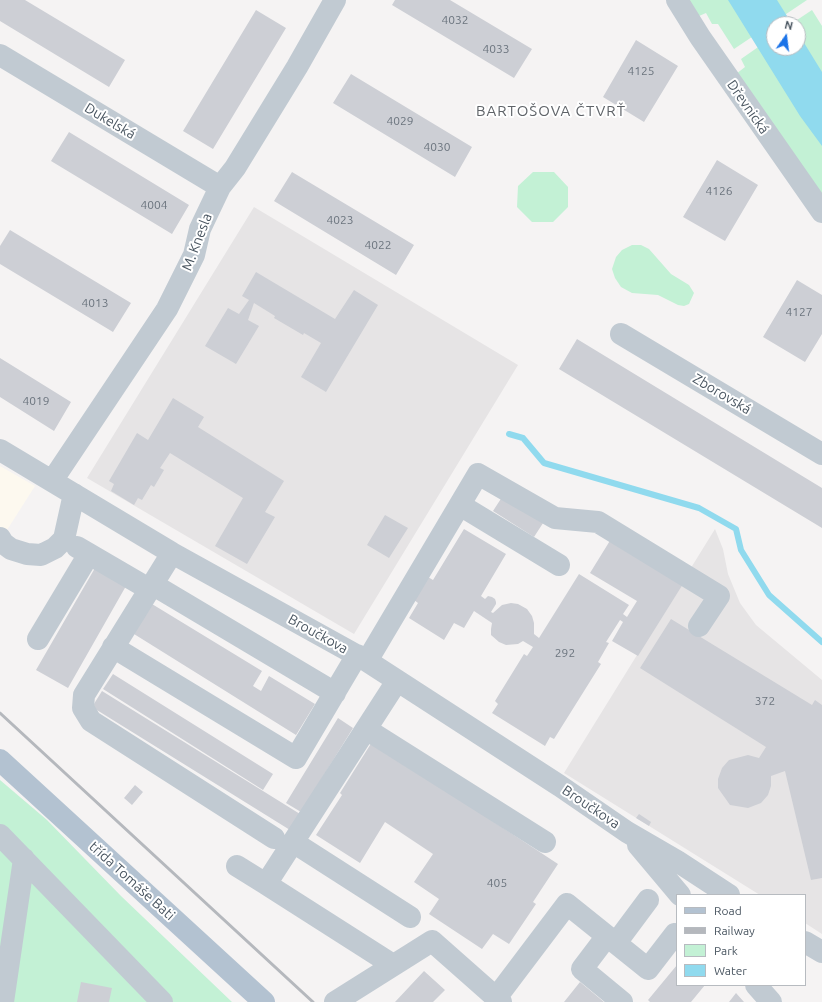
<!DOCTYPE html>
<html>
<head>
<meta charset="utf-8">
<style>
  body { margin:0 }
  #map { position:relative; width:822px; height:1002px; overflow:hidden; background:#f5f3f3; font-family:Ubuntu,sans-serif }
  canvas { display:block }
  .legend { position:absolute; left:676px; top:894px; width:130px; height:92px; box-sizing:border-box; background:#fff; border:1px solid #b7bbc0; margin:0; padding:5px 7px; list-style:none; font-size:12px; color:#4a5661 }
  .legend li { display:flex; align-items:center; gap:8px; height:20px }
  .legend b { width:20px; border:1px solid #b7bbc0 }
  .north { position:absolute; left:766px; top:16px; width:40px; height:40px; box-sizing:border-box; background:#fff; border:1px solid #b7bbc0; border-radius:50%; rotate:14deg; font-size:11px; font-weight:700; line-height:16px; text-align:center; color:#4a5661 }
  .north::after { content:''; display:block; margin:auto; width:14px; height:18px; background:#1a73e8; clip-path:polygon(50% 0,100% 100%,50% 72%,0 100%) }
</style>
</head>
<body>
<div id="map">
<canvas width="822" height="1002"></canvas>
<ul class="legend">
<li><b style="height:5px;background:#b3c2d1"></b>Road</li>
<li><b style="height:5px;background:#b5b8bd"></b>Railway</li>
<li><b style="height:11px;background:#c3f1d5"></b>Park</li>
<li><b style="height:11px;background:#90daee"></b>Water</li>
</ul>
<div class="north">N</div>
</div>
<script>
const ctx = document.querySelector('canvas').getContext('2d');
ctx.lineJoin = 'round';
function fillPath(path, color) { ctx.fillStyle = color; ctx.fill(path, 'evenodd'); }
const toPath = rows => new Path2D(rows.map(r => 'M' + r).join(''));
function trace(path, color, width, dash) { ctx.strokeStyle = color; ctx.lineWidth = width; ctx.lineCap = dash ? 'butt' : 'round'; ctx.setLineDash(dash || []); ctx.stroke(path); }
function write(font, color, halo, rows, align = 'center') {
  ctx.font = font + ' Ubuntu,sans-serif'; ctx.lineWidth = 4; ctx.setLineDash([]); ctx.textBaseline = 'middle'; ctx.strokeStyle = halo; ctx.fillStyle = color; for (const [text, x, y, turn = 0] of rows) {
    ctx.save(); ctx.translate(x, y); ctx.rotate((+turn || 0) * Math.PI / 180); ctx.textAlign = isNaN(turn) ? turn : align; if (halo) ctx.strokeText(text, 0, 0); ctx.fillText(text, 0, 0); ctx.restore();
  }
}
fillPath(toPath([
  [0,466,35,486,0,541]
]), '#fdf9ef');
fillPath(toPath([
  [254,207,518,365,354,634,87,478],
  [715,529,723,549,728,574,740,603,756,625,822,680,822,934,805,923,805,895,760,895,564,773]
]), '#e6e4e5');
fillPath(toPath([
  [689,0,807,0,734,49,718,24,712,24,706,13,699,16],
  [812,10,822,26,822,196,736,74,745,67,741,59,774,36,774,48,798,48,798,24,791,24],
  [533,172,554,172,568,187,568,207,553,222,532,222,517,207,518,186],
  [632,245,641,245,649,249,671,274,689,285,694,293,689,304,684,306,678,305,658,295,632,293,621,287,615,278,612,269,616,257,622,250],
  [0,780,47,820,121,896,232,1002,0,1002]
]), '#c3f1d5');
fillPath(toPath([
  [728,0,777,0,792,24,774,24,774,48,798,48,798,33,822,72,822,146,800,116]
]), '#90daee');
trace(toPath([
  [509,434,523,438,544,463,699,508,736,529,741,550,769,595,822,642]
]), '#90daee', 6);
fillPath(toPath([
  [0,0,25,0,125,60,109,87,0,21],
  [395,0,450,0,532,49,514,78,392,5],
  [256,10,286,28,213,149,183,131],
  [636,40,678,66,644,122,603,97],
  [351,74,472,147,455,177,333,103],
  [69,132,189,205,172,234,51,161],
  [717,160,758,185,725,241,683,217],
  [292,172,414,245,396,275,274,201],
  [10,230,131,303,113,332,0,264,0,246],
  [256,272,335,319,354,290,378,305,326,392,301,377,321,343,304,333,303,335,274,318,275,316,254,303,248,320,259,326,236,364,205,346,228,308,239,314,249,300,242,296],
  [797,280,822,295,822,334,805,362,763,337],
  [577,339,822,488,822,528,559,369],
  [0,358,71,402,54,431,0,397],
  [173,398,204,417,198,427,284,481,265,512,275,517,247,564,215,546,243,498,170,453,160,468,164,470,154,487,151,485,142,500,138,498,134,505,111,491,114,484,109,481,137,433,148,440],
  [504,494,545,520,534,537,493,511],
  [385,515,408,528,389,558,367,545],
  [464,529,506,554,481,596,485,599,488,596,492,597,495,599,496,602,496,604,491,612,493,613,502,605,511,603,518,604,527,609,532,616,534,623,534,634,539,638,579,574,629,605,623,614,627,617,637,601,590,573,611,539,683,584,638,656,612,641,623,622,620,620,606,642,609,643,598,662,601,664,554,739,550,737,545,746,492,713,498,704,495,701,524,654,527,656,533,647,523,641,518,644,506,645,499,642,491,635,491,629,492,623,474,611,464,628,454,623,444,640,409,618,418,603,414,600,428,577,433,580],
  [95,568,126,586,68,688,36,670],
  [152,604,262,671,253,686,261,691,269,676,315,704,296,735,134,634],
  [671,619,812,705,815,700,822,705,822,878,811,880,785,771,771,776,771,786,768,795,761,803,748,808,730,805,718,788,718,779,722,768,729,760,748,755,759,758,766,747,640,668],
  [113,674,273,774,263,790,103,689],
  [102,691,300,814,290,830,92,707],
  [338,718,353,728,301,812,286,803],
  [372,742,558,864,533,902,536,904,509,944,493,934,482,949,429,914,439,899,414,882,433,854,385,822,360,863,316,835,342,795,340,793],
  [135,785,143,792,132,805,124,798],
  [639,814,651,822,649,826,636,818],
  [677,965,677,985,705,985,691,1002,650,1002,648,1000],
  [424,971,445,990,433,1002,395,1002],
  [81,982,112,988,109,1002,77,1002],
  [580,982,604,1002,564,1002],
  [736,993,744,1002,729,1002]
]), '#cdcfd5');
trace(toPath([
  [677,0,700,37,822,212],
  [0,55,220,187],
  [621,334,822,454],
  [0,450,172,553,367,661,560,786,627,832,677,861,729,895],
  [52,481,167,309,194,255,200,229,220,187,235,168,297,67,335,0],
  [460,505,559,565],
  [0,538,3,543,11,549,27,554,41,555,55,548,64,539,74,494],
  [77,547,149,589],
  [172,553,84,695,83,708,91,721,274,838],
  [152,584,335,693],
  [38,639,89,554],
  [113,647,296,758,357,655],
  [367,661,478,474,555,518,598,522,719,596,699,626],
  [366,729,545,842],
  [0,835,162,1002],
  [293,842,410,917],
  [638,845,680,895],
  [237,866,266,884],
  [607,936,582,969,622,1002],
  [805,942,822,952],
  [616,943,648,900],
  [393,965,266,884,397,681],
  [756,985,771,1002],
  [496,998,567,904,648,969,675,934],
  [3,1002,24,859],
  [335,1002,432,941,501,1002]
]), '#c1cad2', 22);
trace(toPath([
  [0,760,264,1002]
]), '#b3c2d1', 22);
trace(toPath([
  [0,713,313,1002]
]), '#b5b8bd', 3);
write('12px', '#6b747e', null, [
  ["4032",455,20],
  ["4033",496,49],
  ["4125",641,71],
  ["4029",400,121],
  ["4030",437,147],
  ["4126",719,191],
  ["4004",154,205],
  ["4023",340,220],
  ["4022",378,245],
  ["4013",95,303],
  ["4127",799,312],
  ["4019",36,401],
  ["292",565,653],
  ["372",765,701],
  ["405",497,883]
]);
write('14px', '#4a5661', '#fff', [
  ["Dřevnická",748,107,55],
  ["Dukelská",110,121,31],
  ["M. Knesla",197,242,-69],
  ["Zborovská",722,394,31],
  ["Broučkova",318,634,29],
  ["Broučkova",591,807,34],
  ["třída Tomáše Bati",132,881,42]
]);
ctx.letterSpacing = '1px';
write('15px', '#5f6368', '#fff', [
  ["BARTOŠOVA ČTVRŤ",551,111]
]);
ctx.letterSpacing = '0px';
</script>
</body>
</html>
